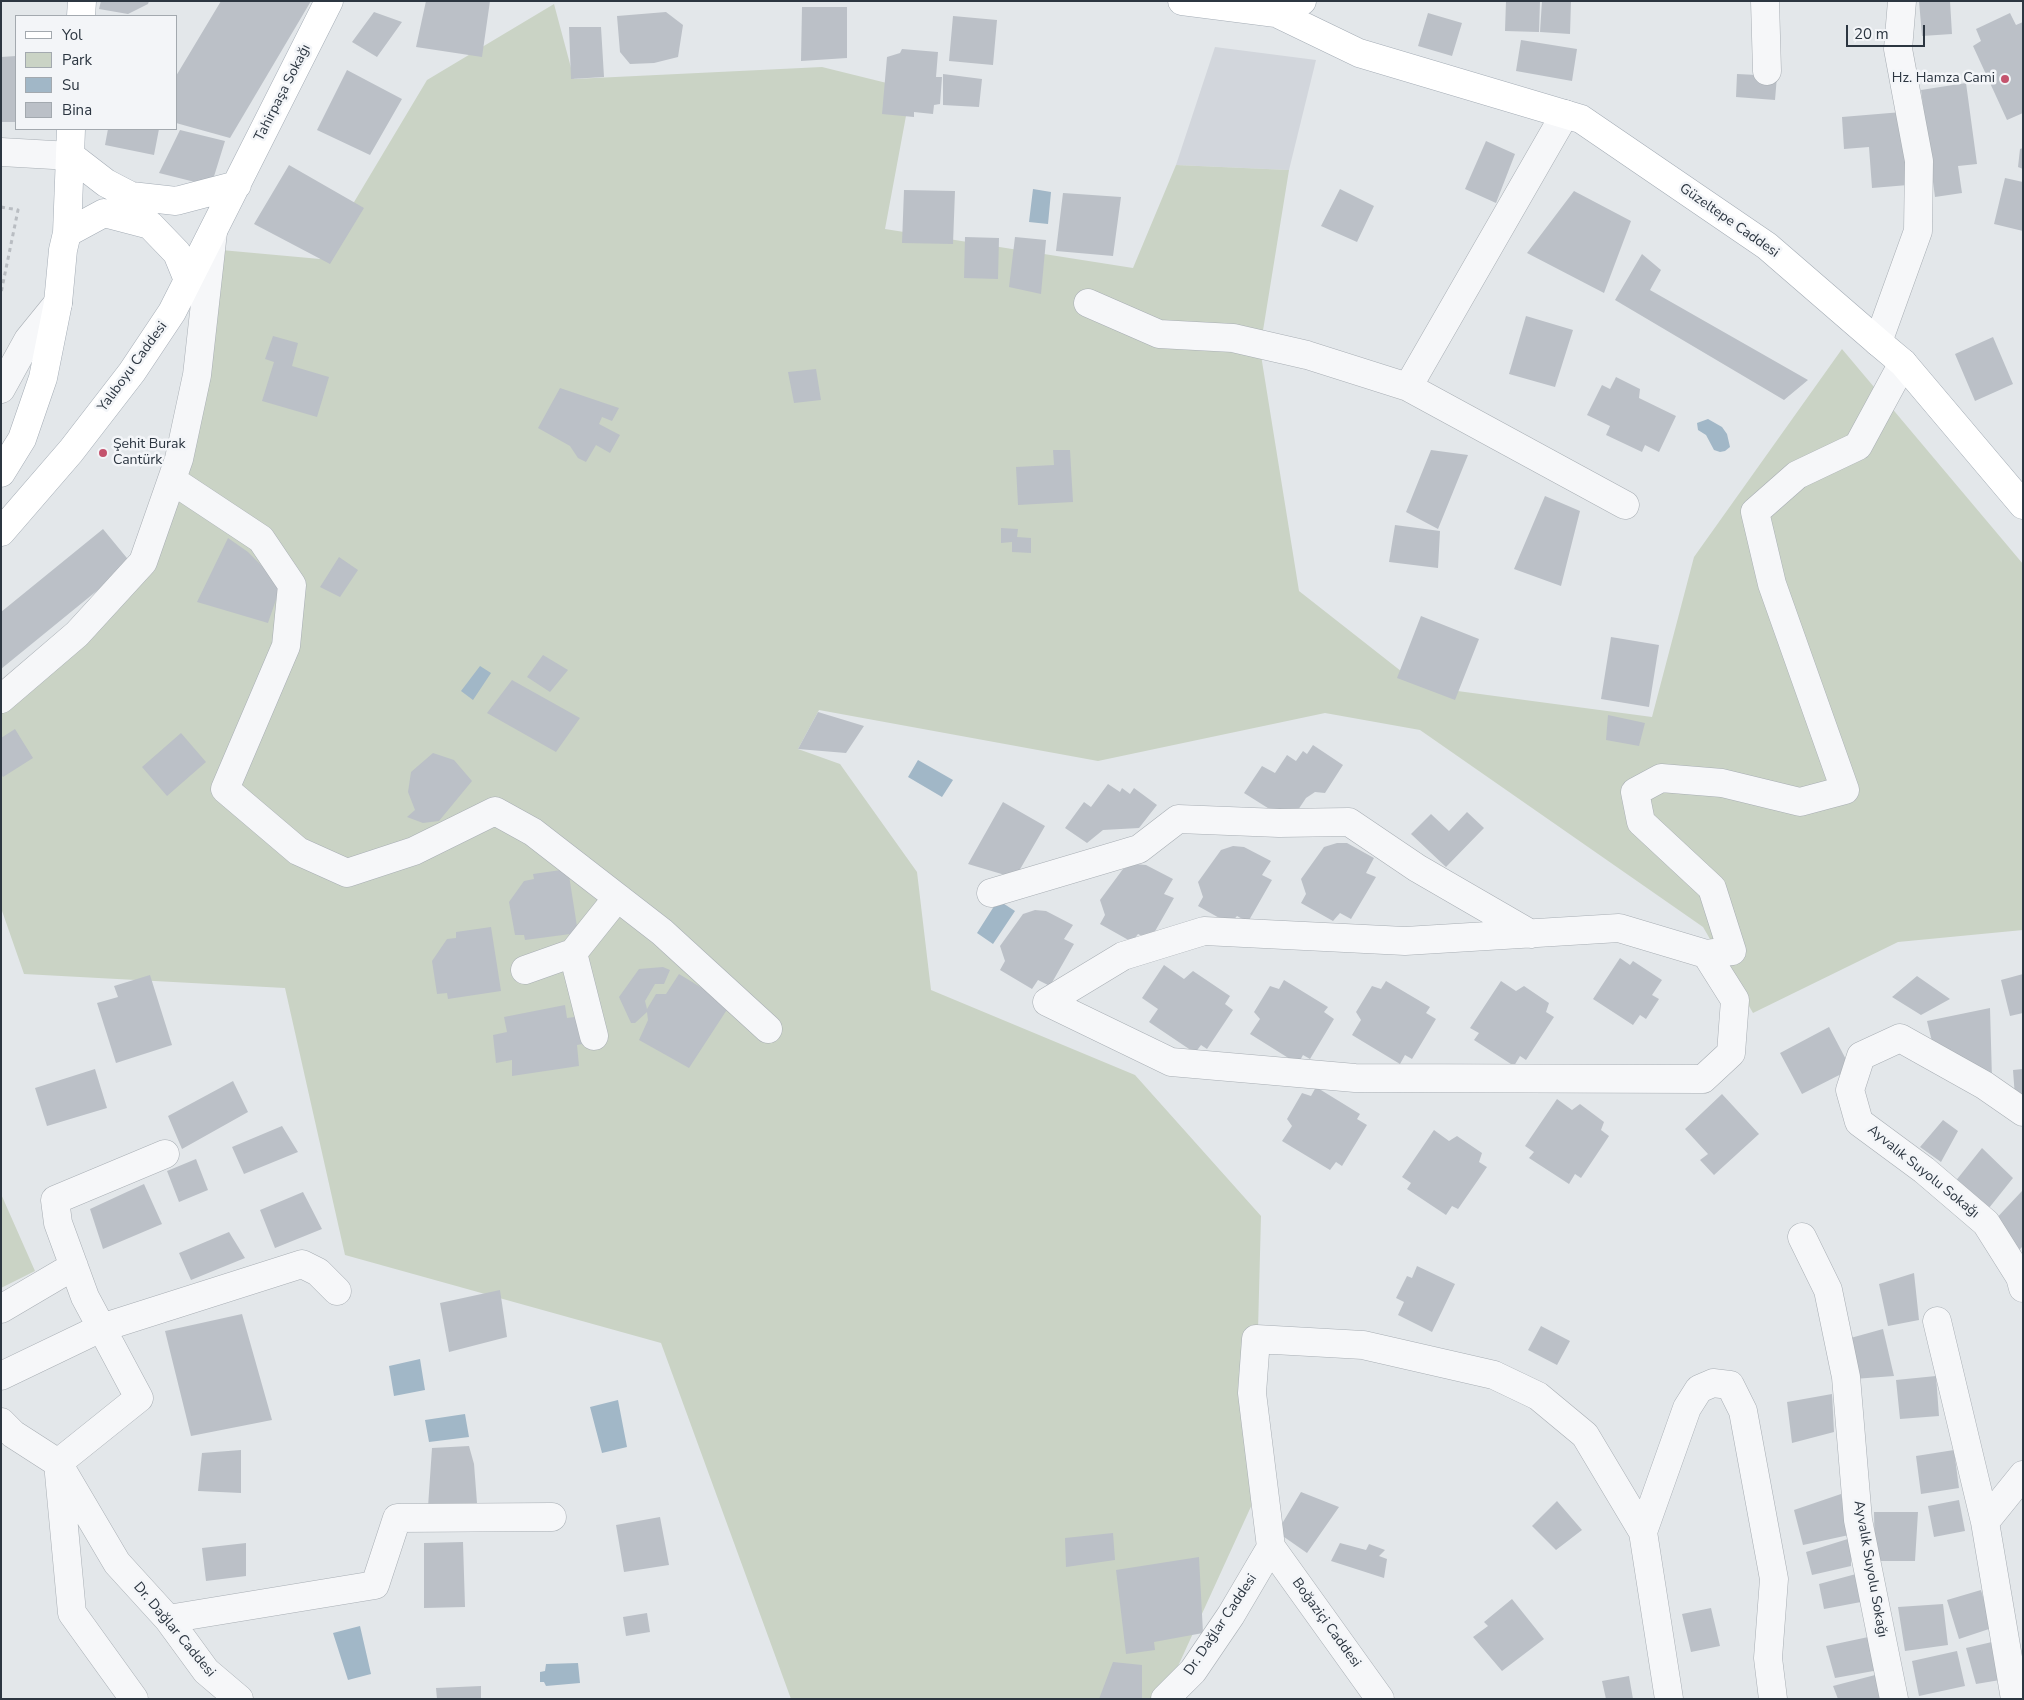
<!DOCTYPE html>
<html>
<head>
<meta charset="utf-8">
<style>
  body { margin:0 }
  #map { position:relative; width:2024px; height:1700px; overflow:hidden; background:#e3e7ea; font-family:"Nunito Sans",sans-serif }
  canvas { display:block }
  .frame { position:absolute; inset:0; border:2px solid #2c3641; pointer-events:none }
  .legend { position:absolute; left:15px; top:15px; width:162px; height:115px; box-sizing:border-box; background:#f3f5f8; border:1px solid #a3a9af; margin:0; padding:6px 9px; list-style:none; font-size:15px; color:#2c3641 }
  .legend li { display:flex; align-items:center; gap:10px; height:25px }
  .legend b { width:25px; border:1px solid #a3a9af }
  .scale { position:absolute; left:1846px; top:25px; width:79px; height:22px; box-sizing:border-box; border:2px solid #2c3641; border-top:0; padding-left:6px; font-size:15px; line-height:18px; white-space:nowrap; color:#2c3641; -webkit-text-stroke:4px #f3f5f8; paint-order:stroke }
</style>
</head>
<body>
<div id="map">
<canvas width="2024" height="1700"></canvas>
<div class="frame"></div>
<ul class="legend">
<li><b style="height:6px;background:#fff"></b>Yol</li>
<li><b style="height:14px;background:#cad3c5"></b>Park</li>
<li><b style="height:14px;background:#a1b7c7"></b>Su</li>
<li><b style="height:14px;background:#bbc0c7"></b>Bina</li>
</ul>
<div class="scale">20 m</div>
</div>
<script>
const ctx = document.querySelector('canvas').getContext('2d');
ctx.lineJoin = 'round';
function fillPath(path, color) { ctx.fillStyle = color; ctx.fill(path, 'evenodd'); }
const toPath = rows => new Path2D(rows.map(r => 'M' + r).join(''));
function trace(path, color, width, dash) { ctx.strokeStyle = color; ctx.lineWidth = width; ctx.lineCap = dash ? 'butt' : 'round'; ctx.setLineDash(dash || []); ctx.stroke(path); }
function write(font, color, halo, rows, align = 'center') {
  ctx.font = font + ' "Nunito Sans",sans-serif'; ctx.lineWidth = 5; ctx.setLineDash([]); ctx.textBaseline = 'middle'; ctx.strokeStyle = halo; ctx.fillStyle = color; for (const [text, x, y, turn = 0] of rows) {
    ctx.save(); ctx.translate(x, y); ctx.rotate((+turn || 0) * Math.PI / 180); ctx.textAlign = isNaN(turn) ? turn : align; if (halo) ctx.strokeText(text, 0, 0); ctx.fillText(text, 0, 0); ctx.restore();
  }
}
fillPath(toPath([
  [1215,47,1316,60,1289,170,1176,165]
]), '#d2d6dc');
fillPath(toPath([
  [554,4,574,79,822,67,911,89,885,229,1133,268,1176,165,1289,170,1260,349,1299,591,1420,686,1652,717,1694,557,1842,349,2023,564,2023,930,1898,942,1753,1013,1703,927,1420,730,1325,713,1098,761,819,710,798,749,840,764,917,872,931,990,1135,1075,1261,1216,1258,1330,1259,1489,1163,1699,791,1699,661,1343,345,1255,285,988,24,974,1,908,1,689,158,554,221,250,320,259,427,80],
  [1,1194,35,1271,1,1288]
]), '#cad3c5');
fillPath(toPath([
  [1033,189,1051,192,1048,224,1029,222],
  [1708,419,1722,427,1727,434,1730,447,1725,451,1720,452,1714,450,1706,435,1698,430,1697,423],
  [480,666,491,673,473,700,461,691],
  [918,760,953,780,942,797,908,777],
  [998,900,1015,911,993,944,977,933],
  [420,1359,425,1390,394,1396,389,1366],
  [618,1400,627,1447,602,1453,590,1407],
  [465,1414,469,1437,429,1442,425,1420],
  [360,1626,371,1674,348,1680,333,1633],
  [578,1663,580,1683,546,1686,544,1682,540,1682,540,1672,545,1671,546,1664]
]), '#a1b7c7');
fillPath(toPath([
  [101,1,149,1,148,4,128,14,99,9],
  [221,1,311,1,230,138,176,123,176,76],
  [426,1,490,1,482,57,416,47],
  [1506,1,1540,1,1539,32,1505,31],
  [1542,1,1571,1,1570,34,1540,32],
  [1919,1,1950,1,1952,34,1922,36],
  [802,7,847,7,847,58,801,61],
  [374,12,402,22,377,57,352,42],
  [666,12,683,25,678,57,654,63,630,64,620,52,617,16],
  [1428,13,1462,23,1452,56,1418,46],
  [2010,13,2016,25,2023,22,2023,113,2007,120,1973,46,1981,41,1976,29],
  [953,16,997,20,993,65,949,61],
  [569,27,601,27,604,77,571,79],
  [1521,40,1577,49,1572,81,1516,71],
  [902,49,938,52,936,77,942,77,940,104,934,105,933,114,914,112,914,117,882,114,887,57,900,53],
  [16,56,16,122,1,122,1,57],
  [347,70,402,99,370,155,317,130],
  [943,74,982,79,979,107,943,105],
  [1737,74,1777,76,1775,100,1736,97],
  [1966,83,1977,164,1958,166,1962,193,1935,197,1921,90],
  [1902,112,1908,185,1872,188,1869,147,1844,149,1842,117],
  [108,129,159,129,154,155,105,145],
  [180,130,225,141,211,186,159,173],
  [1486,141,1515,154,1496,203,1465,189],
  [2023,148,2023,169,2018,167,2020,149],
  [289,165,364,208,330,264,254,224],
  [2005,178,2023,182,2023,231,1994,224],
  [1340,189,1374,206,1357,242,1321,226],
  [904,190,955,191,953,244,902,243],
  [1574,191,1631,221,1604,293,1527,253],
  [1063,193,1121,197,1113,256,1056,251],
  [965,237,999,238,998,279,964,278],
  [1015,237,1046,240,1041,294,1009,287],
  [1642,254,1661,270,1650,290,1808,380,1784,400,1615,300],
  [1526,316,1573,330,1555,387,1509,374],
  [273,336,298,343,292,366,329,377,317,417,262,401,274,362,265,359],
  [1993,337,2013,384,1975,401,1955,354],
  [816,369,821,400,794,403,788,372],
  [1616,377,1640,389,1639,398,1676,416,1659,452,1645,445,1642,452,1606,435,1610,426,1587,415,1602,385,1610,389],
  [560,388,619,408,612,421,602,417,599,424,620,435,610,453,596,445,586,462,578,458,570,446,538,428],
  [1053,450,1070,450,1073,502,1018,505,1016,467,1054,465],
  [1431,450,1468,455,1438,529,1406,512],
  [1545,496,1580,511,1561,586,1514,569],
  [1395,525,1440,531,1438,568,1389,562],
  [1001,528,1018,529,1017,537,1031,538,1031,553,1012,552,1012,542,1001,543],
  [103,529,131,563,1,669,1,612],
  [228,538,248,552,268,572,280,588,268,623,197,602],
  [339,557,358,570,340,597,320,587],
  [1421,616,1479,639,1455,700,1397,678],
  [1611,637,1659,645,1649,707,1601,699],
  [543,655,568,670,550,692,527,677],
  [512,680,580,718,556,752,487,713],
  [818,712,864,726,846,753,798,749],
  [1608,715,1645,723,1639,746,1606,740],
  [15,729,33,758,3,777,1,774,1,738],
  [181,733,206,762,167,796,142,767],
  [1313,745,1343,765,1325,793,1315,792,1306,798,1290,822,1244,793,1262,766,1275,773,1287,755,1296,761,1303,751,1307,754],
  [433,753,454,760,472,781,439,821,423,823,407,817,415,810,408,792,411,772],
  [1108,784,1120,792,1122,788,1130,794,1134,788,1157,805,1139,828,1103,830,1087,843,1065,828,1084,802,1091,807],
  [1003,802,1045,826,1015,878,968,864],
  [1467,812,1484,828,1446,867,1411,834,1431,814,1449,831],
  [1337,843,1347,843,1374,858,1366,873,1376,877,1351,919,1340,913,1333,921,1301,903,1306,894,1301,879,1324,847],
  [1233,846,1244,847,1271,861,1262,875,1272,880,1248,922,1237,916,1230,924,1198,906,1203,897,1198,882,1221,850],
  [1135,864,1146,865,1173,879,1164,894,1174,898,1150,940,1138,934,1132,942,1100,924,1105,915,1100,900,1123,869],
  [568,869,578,933,525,940,524,935,515,935,509,902,524,881,534,879,533,874],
  [1035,910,1046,911,1073,925,1064,939,1074,944,1050,986,1038,980,1032,989,1000,970,1005,961,1000,946,1023,914],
  [491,927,501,991,448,999,447,993,437,994,432,961,447,939,456,938,456,932],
  [1620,958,1630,965,1633,961,1662,980,1652,995,1659,999,1646,1019,1640,1015,1633,1025,1593,999],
  [1164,965,1184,979,1193,971,1230,996,1225,1004,1233,1010,1207,1049,1201,1045,1195,1053,1149,1022,1158,1009,1142,998],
  [663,967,670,970,664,984,655,984,645,1001,647,1009,656,994,666,994,679,974,730,1005,689,1068,639,1040,648,1020,647,1012,635,1023,631,1023,619,997,639,969],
  [2023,974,2023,1013,2010,1016,2001,980],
  [150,975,172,1045,116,1063,97,1003,118,997,114,986],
  [1917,976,1950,999,1921,1015,1892,997],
  [1284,980,1328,1007,1324,1012,1334,1019,1310,1059,1303,1055,1298,1064,1250,1034,1260,1019,1254,1012,1270,986,1279,989],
  [1386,981,1430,1007,1426,1013,1436,1019,1412,1059,1405,1055,1400,1064,1352,1035,1361,1020,1356,1012,1372,986,1381,989],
  [1501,981,1516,991,1524,986,1549,1003,1546,1012,1554,1017,1526,1060,1520,1056,1514,1066,1474,1040,1479,1033,1470,1028],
  [565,1005,567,1018,582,1016,588,1043,577,1045,579,1066,512,1076,512,1060,496,1063,493,1035,507,1032,504,1017],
  [1990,1008,1992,1079,1934,1050,1927,1021],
  [1829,1027,1851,1069,1802,1094,1780,1053],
  [95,1069,107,1108,47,1126,35,1088],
  [2023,1069,2023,1097,2015,1097,2013,1070],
  [233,1081,248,1112,182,1149,168,1116],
  [1316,1087,1360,1114,1357,1119,1367,1125,1342,1166,1336,1162,1330,1170,1282,1141,1292,1126,1287,1119,1302,1093,1311,1096],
  [1722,1094,1759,1134,1714,1175,1700,1160,1708,1154,1685,1129],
  [1557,1099,1572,1110,1580,1104,1604,1122,1601,1130,1609,1136,1581,1178,1575,1174,1569,1184,1529,1158,1534,1152,1525,1146],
  [1943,1120,1958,1131,1941,1162,1920,1147],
  [282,1126,298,1152,244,1174,232,1147],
  [1434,1130,1449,1141,1457,1136,1482,1153,1479,1162,1487,1167,1458,1209,1452,1206,1446,1215,1407,1189,1411,1183,1402,1177],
  [1982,1148,2013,1178,1985,1213,1954,1183],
  [196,1159,208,1190,179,1202,167,1171],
  [144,1184,162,1224,103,1249,90,1209],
  [2022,1191,2023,1246,2018,1251,1992,1223],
  [303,1192,322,1229,275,1248,260,1210],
  [229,1232,245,1258,191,1280,179,1253],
  [1417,1266,1455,1284,1432,1332,1398,1315,1404,1302,1396,1298,1407,1276,1412,1278],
  [1914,1273,1919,1320,1888,1326,1879,1284],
  [500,1290,507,1337,449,1352,440,1303],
  [242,1314,272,1420,191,1436,165,1331],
  [1541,1326,1570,1341,1557,1365,1528,1350],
  [1883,1329,1894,1376,1854,1379,1847,1339],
  [1936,1376,1939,1416,1900,1419,1896,1380],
  [1832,1394,1834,1432,1792,1443,1787,1402],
  [469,1446,474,1464,477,1503,428,1507,432,1448],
  [241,1450,241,1493,198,1491,202,1453],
  [1954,1450,1959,1488,1921,1494,1916,1456],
  [1301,1492,1339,1507,1307,1553,1277,1532],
  [1841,1494,1849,1535,1803,1545,1794,1510],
  [1959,1500,1965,1531,1934,1537,1928,1506],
  [1557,1501,1582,1530,1556,1550,1532,1526],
  [1874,1512,1918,1512,1915,1561,1875,1561],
  [660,1517,669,1565,624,1572,616,1525],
  [1113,1533,1115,1560,1066,1567,1065,1538],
  [1851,1538,1851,1566,1812,1575,1806,1552],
  [463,1542,465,1607,424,1608,424,1543],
  [246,1543,246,1576,206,1581,202,1548],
  [1340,1543,1366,1550,1369,1544,1385,1550,1379,1556,1387,1559,1384,1578,1331,1561],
  [1199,1557,1203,1633,1154,1642,1155,1650,1126,1654,1116,1570],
  [1856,1574,1861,1602,1824,1609,1819,1584],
  [1981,1590,1992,1628,1959,1639,1947,1600],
  [1512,1599,1544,1639,1502,1671,1473,1637,1488,1626,1484,1622],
  [1943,1604,1948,1645,1905,1651,1898,1607],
  [1711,1608,1720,1646,1691,1652,1682,1614],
  [647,1613,650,1632,626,1636,623,1617],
  [1873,1636,1879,1670,1835,1678,1826,1646],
  [1992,1642,2000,1680,1976,1684,1966,1648],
  [1957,1651,1965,1686,1919,1696,1912,1661],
  [1113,1662,1142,1665,1142,1699,1099,1699],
  [1879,1674,1886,1699,1838,1699,1833,1686],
  [1629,1676,1633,1699,1606,1699,1602,1681],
  [481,1686,481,1699,437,1699,436,1688]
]), '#bbc0c7');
const minor = toPath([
  [1765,1,1767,71],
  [1565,114,1408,387,1625,505],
  [1,152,71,156],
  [1088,303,1159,334,1233,338,1307,355,1408,387],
  [1878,342,1918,231,1919,161,1898,49,1902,1],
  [1,389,28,340,58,303],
  [172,480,261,539,292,585,286,646,225,789,298,851,347,873,414,851,495,811,533,832,662,932,768,1029],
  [1,699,77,634,143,562,179,459,197,375,213,232],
  [991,893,1139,849,1178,819,1279,823,1349,822,1417,868,1531,934],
  [573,953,594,1036],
  [1706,954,1735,1000,1731,1053,1703,1079,1355,1078,1171,1062,1047,1002,1123,956,1204,931,1405,941,1619,928,1706,954,1732,951,1712,888,1641,822,1635,792,1661,778,1722,783,1800,802,1845,790,1772,584,1755,512,1797,475,1858,446,1903,363],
  [525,970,573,953,617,898],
  [2023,1112,1984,1085,1900,1038,1861,1056,1850,1090,1859,1122,1924,1170,1986,1223,2020,1277,2023,1288],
  [1802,1237,1828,1290,1846,1377,1858,1520,1894,1699],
  [1,1309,74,1266],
  [1937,1321,1985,1522,2015,1699],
  [1,1376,101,1328,302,1264,318,1272,337,1291],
  [1,1422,13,1434,58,1463,117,1563,168,1619,206,1671,239,1699],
  [1985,1522,2023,1475],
  [1643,1532,1687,1408,1699,1389,1713,1383,1730,1385,1743,1411,1774,1579,1768,1658,1773,1699],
  [168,1619,375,1585,397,1518,552,1517],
  [134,1699,72,1613,58,1463,139,1398,85,1297,58,1223,55,1200,165,1154],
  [1165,1699,1193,1671,1231,1615,1271,1547],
  [1380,1699,1271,1547,1252,1393,1256,1339,1363,1345,1494,1375,1538,1396,1585,1435,1643,1532,1669,1699]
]);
const major = toPath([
  [1182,1,1276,13,1359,53,1581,119,1767,246,1878,342,1903,363,2023,505],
  [1276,13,1302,1],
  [81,16,82,1],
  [71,156,106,183,131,196,176,201,237,185],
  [67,233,104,213,150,225,177,253,188,280],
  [1,473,22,439,43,378,58,303,63,250,67,233,71,129],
  [1,532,71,451,132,372,172,312,329,1]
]);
trace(minor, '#a8aeb4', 29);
trace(major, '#a4acb5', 29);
trace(toPath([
  [1,207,18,210,1,293]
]), '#b9bdc2', 3, [4, 4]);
trace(minor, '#f6f7f9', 28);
trace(major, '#fff', 28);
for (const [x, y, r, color] of [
  [2005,79,5,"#c4536d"],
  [103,453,5,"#c4536d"]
]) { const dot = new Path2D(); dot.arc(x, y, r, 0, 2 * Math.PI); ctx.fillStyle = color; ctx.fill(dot); trace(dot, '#f3f5f8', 2); }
write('14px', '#2c3641', '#f3f5f8', [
  ["Hz. Hamza Cami",1995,79],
  ["Şehit Burak",113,445,"left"],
  ["Cantürk",113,461,"left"]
], 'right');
write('14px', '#2c3641', '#f3f5f8', [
  ["Tahirpaşa Sokağı",283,93,-63],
  ["Güzeltepe Caddesi",1729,221,35],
  ["Yalıboyu Caddesi",133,367,-54],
  ["Ayvalık Suyolu Sokağı",1923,1172,39],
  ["Ayvalık Suyolu Sokağı",1870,1569,80],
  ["Boğaziçi Caddesi",1326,1623,54],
  ["Dr. Dağlar Caddesi",1221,1625,-56],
  ["Dr. Dağlar Caddesi",174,1630,50]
]);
</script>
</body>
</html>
